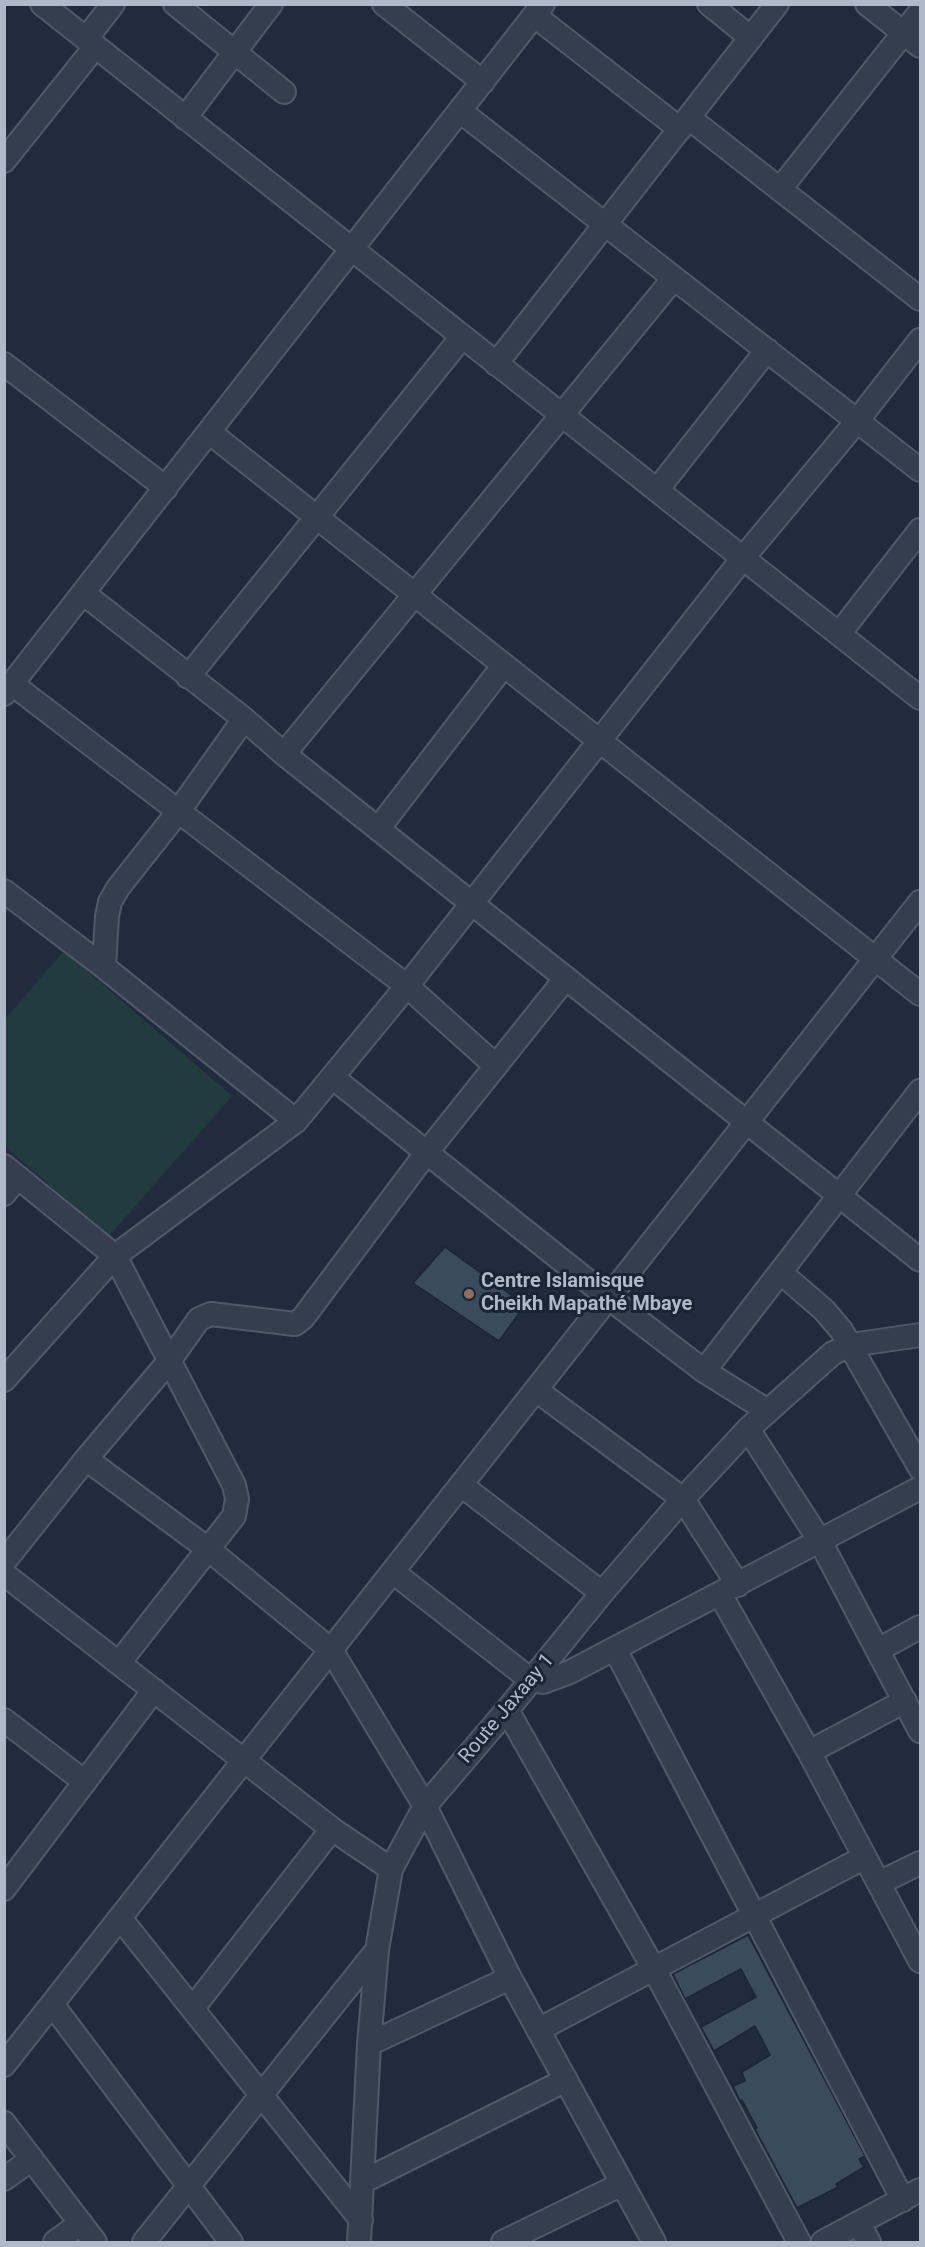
<!DOCTYPE html>
<html>
<head>
<meta charset="utf-8">
<style>
  body { margin:0 }
  #map { position:relative; width:925px; height:2247px; overflow:hidden; background:#202c3e; font-family:Roboto,sans-serif }
  canvas { display:block }
  .frame { position:absolute; inset:0; border:6px solid #b0b9c9; pointer-events:none }
</style>
</head>
<body>
<div id="map">
<canvas width="925" height="2247"></canvas>
<div class="frame"></div>
</div>
<script>
const ctx = document.querySelector('canvas').getContext('2d');
ctx.lineJoin = 'round';
function fillPath(path, color) { ctx.fillStyle = color; ctx.fill(path, 'evenodd'); }
const toPath = rows => new Path2D(rows.map(r => 'M' + r).join(''));
function trace(path, color, width, dash) { ctx.strokeStyle = color; ctx.lineWidth = width; ctx.lineCap = dash ? 'butt' : 'round'; ctx.setLineDash(dash || []); ctx.stroke(path); }
function write(font, color, halo, rows, align = 'center') {
  ctx.font = font + ' Roboto,sans-serif'; ctx.lineWidth = 6; ctx.setLineDash([]); ctx.textBaseline = 'middle'; ctx.strokeStyle = halo; ctx.fillStyle = color; for (const [text, x, y, turn = 0] of rows) {
    ctx.save(); ctx.translate(x, y); ctx.rotate((+turn || 0) * Math.PI / 180); ctx.textAlign = isNaN(turn) ? turn : align; if (halo) ctx.strokeText(text, 0, 0); ctx.fillText(text, 0, 0); ctx.restore();
  }
}
fillPath(toPath([
  [64,951,232,1096,108,1237,5,1146,5,1019]
]), '#223b3f');
const building = toPath([
  [445,1247,525,1305,499,1341,413,1283,445,1247],
  [748,1935,865,2156,859,2159,864,2167,836,2184,838,2187,797,2208,755,2129,757,2128,742,2100,740,2101,733,2086,745,2081,742,2072,770,2055,755,2026,714,2051,701,2027,756,1997,741,1969,685,1999,673,1974,748,1935]
]);
fillPath(building, '#3c4a5e');
trace(building, '#1c2635', 1.5);
const minor = toPath([
  [42,4,920,698],
  [175,4,284,92],
  [384,4,483,82],
  [709,4,751,38],
  [867,4,920,46],
  [535,16,680,129],
  [86,39,113,4],
  [460,111,920,470],
  [185,118,271,4],
  [689,118,920,299],
  [4,161,95,47],
  [780,189,920,12],
  [4,364,166,488],
  [496,364,777,4],
  [209,432,920,994],
  [657,490,767,350],
  [83,593,244,719,284,754,920,1260],
  [839,634,920,530],
  [188,677,462,337],
  [12,684,407,986,496,1066],
  [4,694,543,4],
  [284,754,674,278],
  [378,829,504,665],
  [4,891,104,967,296,1121],
  [104,967,107,916,110,902,118,888,178,812,244,719],
  [332,1077,609,1298,704,1371,768,1411],
  [4,1166,115,1256,234,1485,237,1499,234,1516,119,1663],
  [4,1194,18,1177],
  [781,1273,824,1310,841,1330,920,1468],
  [704,1371,920,1091],
  [4,1380,115,1256,296,1121,407,986,743,558,857,421,920,340],
  [536,1390,683,1499,738,1585],
  [748,1429,820,1541,920,1731],
  [86,1459,208,1549,331,1650,425,1806,510,1978,654,2242],
  [461,1485,602,1593],
  [4,1562,86,1459,170,1360,199,1319,211,1314,295,1324,303,1318,427,1152,566,978],
  [393,1572,531,1680,543,1682,570,1672,920,1488],
  [4,1574,332,1829,391,1869],
  [720,1594,809,1752,920,1961],
  [615,1649,903,2200],
  [878,1650,920,1627],
  [507,1710,654,1969,799,2242],
  [4,1720,85,1782],
  [809,1752,905,1701],
  [879,1883,920,1863],
  [4,1889,154,1690],
  [120,1918,361,2220],
  [52,2004,231,2242],
  [193,2008,332,1829],
  [538,2030,865,1857],
  [369,2044,510,1978],
  [4,2065,920,902],
  [4,2123,95,2242],
  [4,2179,32,2159],
  [362,2182,566,2080],
  [859,2224,869,2242],
  [55,2242,81,2223],
  [144,2242,377,1950],
  [359,2242,369,2044,377,1950,391,1869,425,1806,507,1710,602,1593,683,1499,748,1429,833,1353,851,1345,920,1335],
  [503,2242,622,2184],
  [823,2242,920,2190]
]);
trace(minor, '#505969', 26);
trace(minor, '#353e4e', 22);
for (const [x, y, r, color] of [
  [469,1294,6,"#8d6e63"]
]) { const dot = new Path2D(); dot.arc(x, y, r, 0, 2 * Math.PI); ctx.fillStyle = color; ctx.fill(dot); trace(dot, '#1a2433', 2); }
write('bold 20px', '#b0b9c9', '#1a2433', [
  ["Centre Islamisque",481,1282],
  ["Cheikh Mapathé Mbaye",481,1305]
], 'left');
write('20px', '#b0b9c9', '#1a2433', [
  ["Route Jaxaay 1",507,1709,-50]
]);
</script>
</body>
</html>
